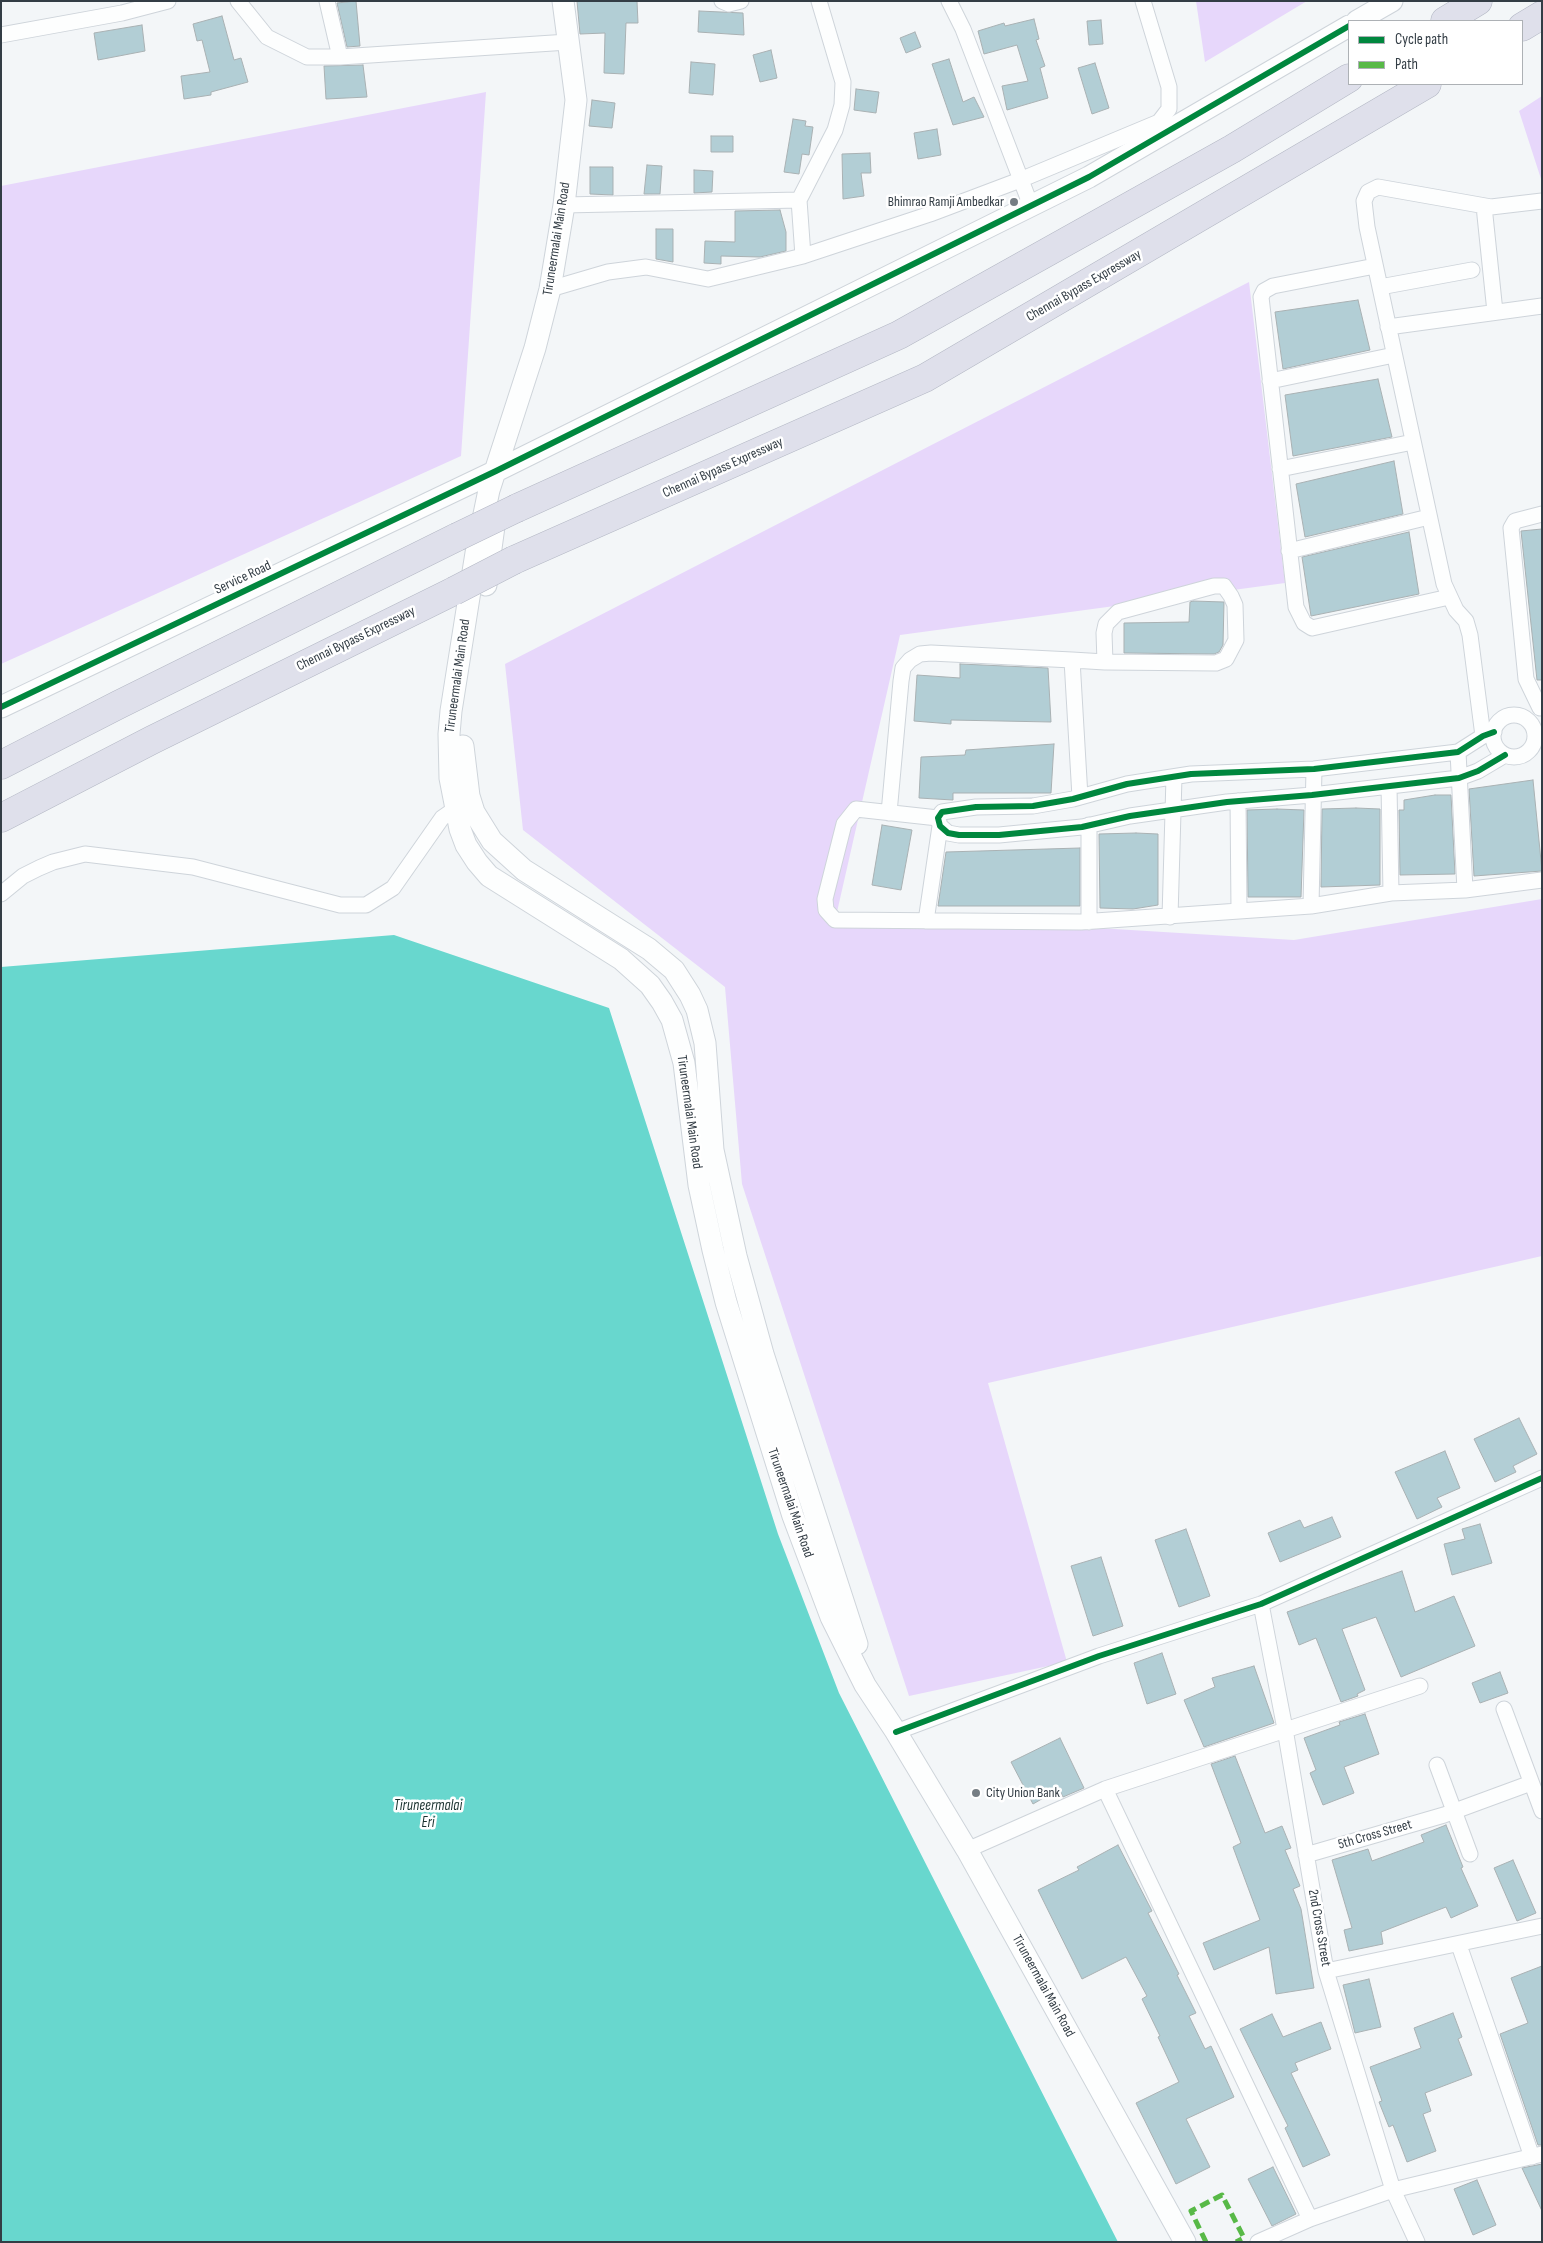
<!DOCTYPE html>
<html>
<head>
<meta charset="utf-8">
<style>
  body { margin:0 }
  #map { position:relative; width:1543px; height:2243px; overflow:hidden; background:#f3f6f8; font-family:"Sofia Sans Condensed",sans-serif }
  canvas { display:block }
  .frame { position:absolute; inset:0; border:2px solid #333d45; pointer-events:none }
  .legend { position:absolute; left:1348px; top:20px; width:175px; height:65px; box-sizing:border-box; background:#fff; border:1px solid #adb1b5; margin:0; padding:6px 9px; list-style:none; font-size:15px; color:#333d45 }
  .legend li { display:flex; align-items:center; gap:10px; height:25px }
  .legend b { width:25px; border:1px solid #adb1b5 }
</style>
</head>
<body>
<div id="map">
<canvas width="1543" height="2243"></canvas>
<div class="frame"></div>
<ul class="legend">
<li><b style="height:6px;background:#00873e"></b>Cycle path</li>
<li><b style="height:6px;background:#58b947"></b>Path</li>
</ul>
</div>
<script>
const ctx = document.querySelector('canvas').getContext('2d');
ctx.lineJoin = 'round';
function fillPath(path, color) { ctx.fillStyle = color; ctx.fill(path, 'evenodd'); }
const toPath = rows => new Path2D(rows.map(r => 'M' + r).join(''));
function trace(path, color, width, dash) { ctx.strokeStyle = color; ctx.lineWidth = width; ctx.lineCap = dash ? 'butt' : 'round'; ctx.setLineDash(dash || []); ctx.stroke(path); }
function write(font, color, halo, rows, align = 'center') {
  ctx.font = font + ' "Sofia Sans Condensed",sans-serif'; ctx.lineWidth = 5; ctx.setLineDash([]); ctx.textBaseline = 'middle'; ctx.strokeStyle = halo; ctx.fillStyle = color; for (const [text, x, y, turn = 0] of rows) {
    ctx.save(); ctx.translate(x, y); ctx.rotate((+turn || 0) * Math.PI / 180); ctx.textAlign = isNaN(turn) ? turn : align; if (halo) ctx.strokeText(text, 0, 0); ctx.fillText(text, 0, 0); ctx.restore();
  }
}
fillPath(toPath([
  [1196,1,1307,1,1205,62],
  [486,92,461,456,1,664,1,186],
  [1542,96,1542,182,1519,111],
  [1249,282,1285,583,900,635,837,912,1294,940,1542,899,1542,1256,988,1383,1067,1662,909,1696,742,1184,725,987,523,830,505,664]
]), '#e7d7fb');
fillPath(toPath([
  [394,935,609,1008,778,1534,839,1693,1118,2242,1,2242,1,967]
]), '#68d7ce');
const building = toPath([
  [356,1,360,46,347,47,337,3,356,1],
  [577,1,637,1,638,23,626,23,624,74,604,73,605,33,580,34,577,1],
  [699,11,743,13,744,35,698,32,699,11],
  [222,16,234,60,241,58,248,82,211,92,211,95,184,99,181,76,210,72,202,40,197,41,193,24,222,16],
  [1034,19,1039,39,1036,40,1045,66,1040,68,1048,98,1007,110,1002,86,1028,81,1017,45,984,54,978,31,1004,23,1005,26,1034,19],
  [1101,20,1103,44,1089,45,1087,21,1101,20],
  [142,25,145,51,98,60,94,33,142,25],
  [915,32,921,47,906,53,900,38,915,32],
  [771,50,777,78,760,82,753,55,771,50],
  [949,59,963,102,974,97,984,117,953,125,932,64,949,59],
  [691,62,715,64,713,95,689,93,691,62],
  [1095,63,1109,108,1092,114,1078,68,1095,63],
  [363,65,367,97,326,99,324,66,363,65],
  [856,89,879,92,876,113,854,110,856,89],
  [592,100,615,103,612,128,589,126,592,100],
  [793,119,806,121,805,126,813,127,809,155,802,154,799,174,784,172,793,119],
  [937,129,941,155,918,159,914,133,937,129],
  [711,136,733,136,733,152,711,152,711,136],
  [870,153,871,173,861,173,864,196,843,199,842,154,870,153],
  [647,165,662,166,660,194,644,194,647,165],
  [590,167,613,167,613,195,590,194,590,167],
  [694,170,713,171,712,192,694,193,694,170],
  [780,210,786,232,786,251,760,257,721,256,721,264,704,263,705,241,735,242,735,211,780,210],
  [656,229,673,229,673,262,656,259,656,229],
  [1358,300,1370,350,1283,369,1275,312,1358,300],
  [1378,379,1392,437,1293,456,1285,395,1378,379],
  [1394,461,1403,514,1305,537,1296,484,1394,461],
  [1542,529,1542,680,1537,680,1521,531,1542,529],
  [1409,532,1419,594,1311,616,1302,557,1409,532],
  [1193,601,1224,602,1223,645,1219,652,1214,654,1124,653,1124,623,1189,622,1190,602,1193,601],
  [960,664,1048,668,1051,722,951,720,951,724,914,721,917,675,960,678,960,664],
  [1054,744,1051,793,953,793,953,800,919,798,921,757,965,755,966,750,1054,744],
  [1533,780,1542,871,1474,876,1469,789,1533,780],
  [1435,795,1451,795,1455,874,1400,875,1399,810,1404,810,1404,800,1435,795],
  [1356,808,1380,809,1380,885,1321,887,1322,809,1356,808],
  [1277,809,1304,810,1301,897,1248,897,1247,810,1277,809],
  [882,825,912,830,901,890,872,885,882,825],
  [1136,833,1158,834,1158,905,1133,909,1100,908,1099,834,1136,833],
  [1080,848,1080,906,938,906,946,852,1080,848],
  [1519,1418,1537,1454,1513,1466,1516,1472,1495,1482,1474,1439,1519,1418],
  [1445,1451,1460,1488,1437,1498,1442,1507,1417,1519,1395,1472,1445,1451],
  [1332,1517,1341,1537,1280,1562,1268,1533,1300,1520,1304,1528,1332,1517],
  [1480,1524,1492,1563,1452,1575,1444,1544,1465,1539,1462,1529,1480,1524],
  [1186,1529,1210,1596,1179,1607,1155,1540,1186,1529],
  [1101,1557,1123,1626,1093,1636,1071,1566,1101,1557],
  [1402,1571,1415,1612,1454,1596,1475,1646,1401,1677,1376,1617,1342,1629,1365,1690,1357,1694,1358,1696,1341,1702,1316,1638,1299,1645,1287,1612,1402,1571],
  [1162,1653,1176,1694,1147,1704,1134,1663,1162,1653],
  [1254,1666,1274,1723,1204,1747,1184,1700,1215,1687,1212,1678,1254,1666],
  [1500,1672,1508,1693,1480,1703,1472,1683,1500,1672],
  [1365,1714,1379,1754,1344,1767,1354,1793,1323,1805,1310,1773,1316,1770,1304,1738,1340,1725,1339,1722,1365,1714],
  [1060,1738,1084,1788,1063,1797,1059,1789,1033,1804,1011,1762,1060,1738],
  [1235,1756,1265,1833,1282,1826,1291,1848,1285,1850,1300,1886,1293,1889,1301,1909,1314,1988,1276,1994,1269,1947,1214,1970,1203,1943,1260,1920,1233,1847,1241,1843,1211,1764,1235,1756],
  [1446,1825,1463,1867,1461,1868,1478,1906,1451,1918,1446,1907,1381,1932,1383,1944,1349,1951,1344,1930,1352,1928,1332,1860,1368,1849,1372,1861,1424,1842,1421,1835,1446,1825],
  [1118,1845,1152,1911,1148,1913,1179,1974,1177,1975,1196,2013,1189,2016,1205,2049,1211,2046,1234,2097,1186,2119,1210,2167,1176,2184,1136,2103,1179,2082,1158,2037,1160,2036,1142,1999,1147,1996,1126,1957,1082,1979,1038,1890,1079,1870,1077,1867,1118,1845],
  [1513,1860,1536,1913,1517,1921,1494,1868,1513,1860],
  [1542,1966,1542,2145,1538,2145,1500,2034,1528,2023,1511,1978,1542,1966],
  [1369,1979,1381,2027,1355,2033,1343,1985,1369,1979],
  [1453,2013,1462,2037,1458,2039,1472,2075,1425,2093,1431,2111,1423,2114,1436,2151,1407,2162,1393,2125,1389,2127,1379,2102,1382,2101,1370,2067,1421,2048,1414,2028,1453,2013],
  [1272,2014,1283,2037,1321,2022,1331,2049,1295,2063,1298,2070,1291,2073,1330,2155,1303,2167,1285,2128,1288,2126,1240,2029,1272,2014],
  [1542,2164,1542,2211,1522,2168,1542,2164],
  [1273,2167,1296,2214,1272,2226,1248,2179,1273,2167],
  [1477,2180,1496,2225,1473,2235,1454,2189,1477,2180]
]);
fillPath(building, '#b2ced5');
trace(building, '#a9b1b3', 1);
const street = toPath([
  [238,1,267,37,307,57,340,57,568,42],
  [327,1,340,57],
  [722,1,729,4,741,1],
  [949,1,963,29,1031,206],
  [1,35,122,13,168,1],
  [564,205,799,200],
  [1484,206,1495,312],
  [803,256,799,200,835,130,842,105,843,82,819,1],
  [1375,266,1273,286,1264,291,1261,297,1296,607,1304,623,1312,628,1449,597],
  [1380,287,1472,270],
  [550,289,608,272,646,267,708,279,803,256,930,214,1020,180,1159,122,1169,109,1169,87,1143,1],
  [1388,327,1542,306],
  [1270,381,1394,355],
  [1280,469,1413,442],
  [1289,551,1429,517],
  [1540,708,1526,679,1511,528,1515,521,1542,514],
  '1493 736a21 21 0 1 1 42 0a21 21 0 1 1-42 0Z',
  [1494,732,1483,736,1458,752,1314,769,1191,774,1127,784,1073,799,1033,806,976,807,942,812,938,818,940,826,948,833,959,835,999,835,1082,827,1130,816,1227,802,1312,795,1459,778,1478,771,1505,755],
  [1483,736,1470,635,1466,621,1456,610,1444,584,1367,227,1364,201,1368,192,1378,187,1491,207,1542,201],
  [1458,752,1465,890],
  [1389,786,1391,893],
  [1080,797,1072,660,1105,662,1216,663,1226,659,1236,640,1235,605,1231,596,1224,586,1214,586,1118,612,1106,624,1104,633,1105,662],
  [1238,801,1239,911],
  [889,813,901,681,903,668,910,660,920,654,931,653,1072,660],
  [938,818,856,809,844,824,825,899,826,910,835,920,1081,922,1311,906,1391,893,1465,890,1542,880],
  [1089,825,1089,922],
  [1,894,23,876,39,868,53,862,85,854,193,867,340,905,366,905,393,888,442,818,455,809,464,806],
  [1311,906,1314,769],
  [1170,917,1174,777],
  [926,921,940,826],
  [1261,1604,1285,1729,1326,1971,1393,2190,1417,2242],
  [1504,1709,1542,1811],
  [896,1732,1099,1656,1261,1604,1542,1478],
  [1437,1765,1470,1854],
  [1105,1789,1310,2219],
  [967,1850,1105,1789,1420,1686],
  [1306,1855,1444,1815,1531,1783],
  [1459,1945,1532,2157],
  [1326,1971,1542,1926],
  [1258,2242,1310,2219,1393,2190,1542,2154]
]);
const secondary = toPath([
  [563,1,576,100,564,205,550,289,535,348,489,490,476,553,451,711,449,734,450,778,460,829,466,845,477,862,489,876,621,959,650,985,662,1002,672,1020,684,1063,699,1185,713,1250,726,1302,793,1516,831,1617,865,1685,896,1732,967,1850,1185,2242],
  [1357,21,1392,1],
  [486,585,495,519],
  [1,707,496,471,1089,177,1349,26],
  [463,746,469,796,474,812,492,841,524,870,649,949,674,970,690,995,697,1010,705,1043,713,1150,736,1256,763,1354,857,1644]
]);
const highway = toPath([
  [1445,21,1478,1],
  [1522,27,1542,15],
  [517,508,899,335,1232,149,1349,78],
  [514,560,925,378,1427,84],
  [1,765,118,705,457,537],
  [1,818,152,740,454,591]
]);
trace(street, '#ced4da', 17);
trace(secondary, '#ced4da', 23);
trace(highway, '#b3b7c4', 29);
trace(street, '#fdfefe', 15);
trace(secondary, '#fdfefe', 21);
trace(highway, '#dfe0eb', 28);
const highwayBridge = toPath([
  [457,537,517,508],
  [454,591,514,560]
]);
trace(highwayBridge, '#b3b7c4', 29, []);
trace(highwayBridge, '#dfe0eb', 28);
trace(toPath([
  [1206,2242,1191,2211,1222,2195,1244,2238,1236,2242]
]), '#58b947', 5, [10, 5]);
trace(toPath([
  [1,707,496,471,1089,177,1349,26],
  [1494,732,1483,736,1458,752,1314,769,1191,774,1127,784,1073,799,1033,806,976,807,942,812,938,818,940,826,948,833,959,835,999,835,1082,827,1130,816,1227,802,1312,795,1459,778,1478,771,1505,755],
  [896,1732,1099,1656,1261,1604,1542,1478]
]), '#00873e', 6);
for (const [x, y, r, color] of [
  [1014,202,5,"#767e84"],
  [976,1793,5,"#767e84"]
]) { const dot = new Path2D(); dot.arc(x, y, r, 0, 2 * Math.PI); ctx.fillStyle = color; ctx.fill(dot); trace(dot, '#fff', 2); }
write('14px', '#333d45', '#fff', [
  ["Bhimrao Ramji Ambedkar",1004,202],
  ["City Union Bank",986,1793,"left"]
], 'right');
write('14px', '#333d45', '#fff', [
  ["Tiruneermalai Main Road",557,239,-81],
  ["Chennai Bypass Expressway",1084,286,-30],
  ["Chennai Bypass Expressway",723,468,-24],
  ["Service Road",243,578,-25],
  ["Chennai Bypass Expressway",356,639,-26],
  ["Tiruneermalai Main Road",458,676,-82],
  ["Tiruneermalai Main Road",689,1112,82],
  ["Tiruneermalai Main Road",790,1503,71],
  ["5th Cross Street",1375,1835,-16],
  ["2nd Cross Street",1319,1928,80],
  ["Tiruneermalai Main Road",1043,1986,61]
]);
write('italic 15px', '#1a322f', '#fff', [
  ["Tiruneermalai",428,1806],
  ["Eri",428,1823]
]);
</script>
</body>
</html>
